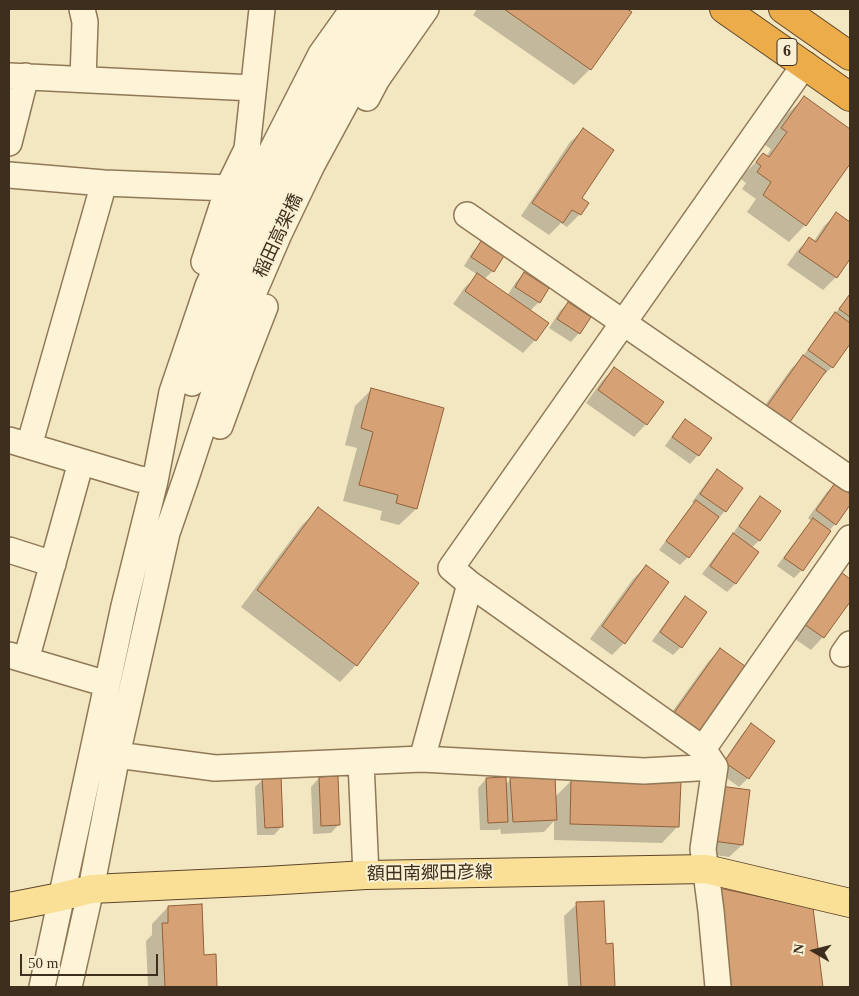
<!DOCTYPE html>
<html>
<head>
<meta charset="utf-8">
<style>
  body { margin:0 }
  #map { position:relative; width:859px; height:996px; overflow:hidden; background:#f3e7c2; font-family:"Times New Roman",serif }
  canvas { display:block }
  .frame { position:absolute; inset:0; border:10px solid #3e2e1d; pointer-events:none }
  .north { position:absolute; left:789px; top:926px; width:50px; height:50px; -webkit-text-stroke:4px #f9f0d3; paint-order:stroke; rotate:278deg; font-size:14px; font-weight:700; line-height:20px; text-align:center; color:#3e2e1d }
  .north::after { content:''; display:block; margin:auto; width:18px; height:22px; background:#3e2e1d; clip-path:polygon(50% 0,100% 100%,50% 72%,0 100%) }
  .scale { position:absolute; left:20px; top:954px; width:138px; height:22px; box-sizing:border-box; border:2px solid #3e2e1d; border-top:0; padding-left:6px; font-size:15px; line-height:18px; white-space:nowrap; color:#3e2e1d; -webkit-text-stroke:4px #f9f0d3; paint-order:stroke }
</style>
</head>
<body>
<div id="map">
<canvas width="859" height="996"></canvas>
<div class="frame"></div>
<div class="north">N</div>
<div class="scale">50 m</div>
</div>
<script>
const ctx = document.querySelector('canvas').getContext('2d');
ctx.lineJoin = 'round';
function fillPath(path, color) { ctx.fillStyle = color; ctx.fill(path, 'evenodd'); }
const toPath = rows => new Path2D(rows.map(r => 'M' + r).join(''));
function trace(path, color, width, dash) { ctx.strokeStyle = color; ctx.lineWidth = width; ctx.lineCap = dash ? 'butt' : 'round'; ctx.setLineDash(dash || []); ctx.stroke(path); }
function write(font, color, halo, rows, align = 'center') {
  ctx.font = font + ' "Times New Roman","Noto Sans JP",serif'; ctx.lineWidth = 4; ctx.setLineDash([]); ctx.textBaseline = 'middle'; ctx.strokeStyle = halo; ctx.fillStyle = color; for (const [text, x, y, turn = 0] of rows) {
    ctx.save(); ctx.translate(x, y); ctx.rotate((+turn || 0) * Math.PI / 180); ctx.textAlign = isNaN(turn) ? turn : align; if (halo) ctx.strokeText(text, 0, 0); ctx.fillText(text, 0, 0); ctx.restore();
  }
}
fillPath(toPath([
  [477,9,625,9,630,12,590,69,574,85,473,15],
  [804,98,850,131,850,162,805,225,789,242,747,212,756,199,742,189,746,183,741,179,747,171,763,155,766,157,771,149,765,145,787,114],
  [583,130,580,199,587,203,580,214,567,227,561,223,549,235,521,216,570,142],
  [836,214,850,224,850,256,836,277,823,290,787,265,797,251,809,239,814,241,824,226],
  [481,243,493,271,484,279,507,296,516,282,524,273,548,289,539,302,530,311,535,340,523,353,453,304,465,287,478,275,464,266,473,251],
  [850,293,850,342,832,367,824,375,823,374,789,422,755,419,791,369,801,359,827,322,835,314],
  [568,303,579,333,571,342,549,328,560,311],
  [614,368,646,424,634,437,586,403,602,381],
  [371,390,416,509,399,525,380,520,382,511,343,501,357,448,345,445,355,406],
  [685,421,710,439,698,455,690,464,665,446,677,429],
  [717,470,742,488,725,511,717,520,688,557,680,565,659,550,688,510,694,504,692,502,709,479],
  [835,484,850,495,850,503,835,524,829,531,802,570,794,578,777,566,805,528,811,521,808,518,827,492],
  [760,498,779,512,759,541,751,548,757,552,735,584,727,592,702,574,725,543,732,535,752,506],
  [319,509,356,665,340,682,241,607,302,525],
  [646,566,624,643,612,655,590,639,633,579],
  [841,573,850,580,850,599,823,637,811,650,792,637],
  [685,598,681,647,673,655,652,641,677,606],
  [720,649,748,669,659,730,708,662],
  [751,725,774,741,748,778,739,787,717,771,743,733],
  [319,778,339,824,331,833,313,834,311,787],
  [263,779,282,826,274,835,257,835,255,787],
  [486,779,505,785,511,779,555,797,571,781,678,826,662,843,554,840,554,821,544,832,501,834,500,828,498,830,480,830,478,788],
  [749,791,742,845,729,857,701,853],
  [577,904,605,945,612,945,614,987,568,987,564,916],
  [698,905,812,909,822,987,705,987],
  [168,907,202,956,215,955,216,987,148,987,146,941,152,935,152,924]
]), '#0003');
const building = toPath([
  [504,9,627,9,632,12,591,70,504,9],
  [804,96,850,129,850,164,806,226,763,195,771,182,757,172,761,166,756,162,763,153,769,157,787,132,781,128,804,96],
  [583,128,614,150,582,198,589,203,581,215,572,210,563,223,532,203,583,128],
  [836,212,850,222,850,259,837,278,799,252,809,237,816,242,836,212],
  [481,241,504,256,494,272,471,257,481,241],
  [524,272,549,288,540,303,515,287,524,272],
  [477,273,549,323,536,341,465,291,477,273],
  [850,294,850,317,839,309,850,294],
  [568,302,591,317,580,334,557,319,568,302],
  [835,312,850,323,850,344,833,368,808,350,835,312],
  [803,355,826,371,790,422,767,406,803,355],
  [614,367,664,402,647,425,598,390,614,367],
  [371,388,444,408,417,509,396,503,398,495,359,485,373,432,361,428,371,388],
  [685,419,712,438,699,456,672,437,685,419],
  [717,469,743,488,726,512,700,494,717,469],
  [835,483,850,494,850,505,836,525,816,510,835,483],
  [760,496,781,511,760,541,739,526,760,496],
  [696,500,719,517,689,558,666,541,696,500],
  [318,507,419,583,357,666,257,590,318,507],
  [813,518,831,531,803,571,784,558,813,518],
  [733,533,759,552,736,584,710,566,733,533],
  [646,565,669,582,625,644,602,626,646,565],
  [841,572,850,579,850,602,824,638,804,624,841,572],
  [685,596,707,612,682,648,660,632,685,596],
  [720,648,749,669,700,738,671,717,720,648],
  [751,723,775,741,749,779,724,762,751,723],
  [281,776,283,827,265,828,262,777,281,776],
  [338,776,340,825,321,826,319,777,338,776],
  [555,776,557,820,513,822,510,778,555,776],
  [506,777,508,822,488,823,486,778,506,777],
  [571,780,681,782,679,827,570,824,571,780],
  [720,786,750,790,743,845,713,841,720,786],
  [714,887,813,908,823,987,722,987,714,887],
  [604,901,606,944,613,943,615,987,581,987,576,902,604,901],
  [202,904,204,955,216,954,217,987,165,987,162,923,168,923,168,906,202,904]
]);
fillPath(building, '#d6a174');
trace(building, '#92603a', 1);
const minor = toPath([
  [82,9,85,22,83,79],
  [9,76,253,88],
  [367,98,377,79,426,9],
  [9,143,26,76],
  [9,175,104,183,228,188],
  [467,215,850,479],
  [204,262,228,188,247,149,262,9],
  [192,383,255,231,292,156,353,47,378,9],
  [220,426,242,366,265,307],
  [9,440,139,479,155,481],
  [29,446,104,183],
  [9,550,53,564],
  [470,584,451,568,805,64],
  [843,654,850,644],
  [9,655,107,684],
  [26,660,81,462],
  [117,755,215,768,422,759,644,771,715,767],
  [422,759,470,584,703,749],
  [361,762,366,875],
  [42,987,124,606,155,481,172,392,208,286,269,156,321,54,353,9],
  [69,987,91,889,117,755,167,533,186,478,225,359,279,234,312,165,370,58,403,9],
  [718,987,711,911,703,849,715,767,703,749,850,538]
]);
const major = toPath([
  [9,907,60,897,91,889,266,881,366,875,706,869,850,903]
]);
const highway = toPath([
  [724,9,850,97],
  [783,9,850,56]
]);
trace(minor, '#907857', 28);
trace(major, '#5d452b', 30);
trace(highway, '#5d452b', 30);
trace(minor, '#fdf3d7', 25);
trace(major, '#fadf96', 28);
trace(highway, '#ecac4a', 28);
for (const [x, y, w] of [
  [787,52,20]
]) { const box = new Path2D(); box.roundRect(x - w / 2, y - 13.5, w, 27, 4); ctx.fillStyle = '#f9f0d3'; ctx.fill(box); trace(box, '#3e2e1d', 1); }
write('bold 16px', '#3e2e1d', null, [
  ["6",787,52]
]);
write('18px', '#3e2e1d', '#f9f0d3', [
  ["稲田高架橋",279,236,-65],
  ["額田南郷田彦線",430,874,-1]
]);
</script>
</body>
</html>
